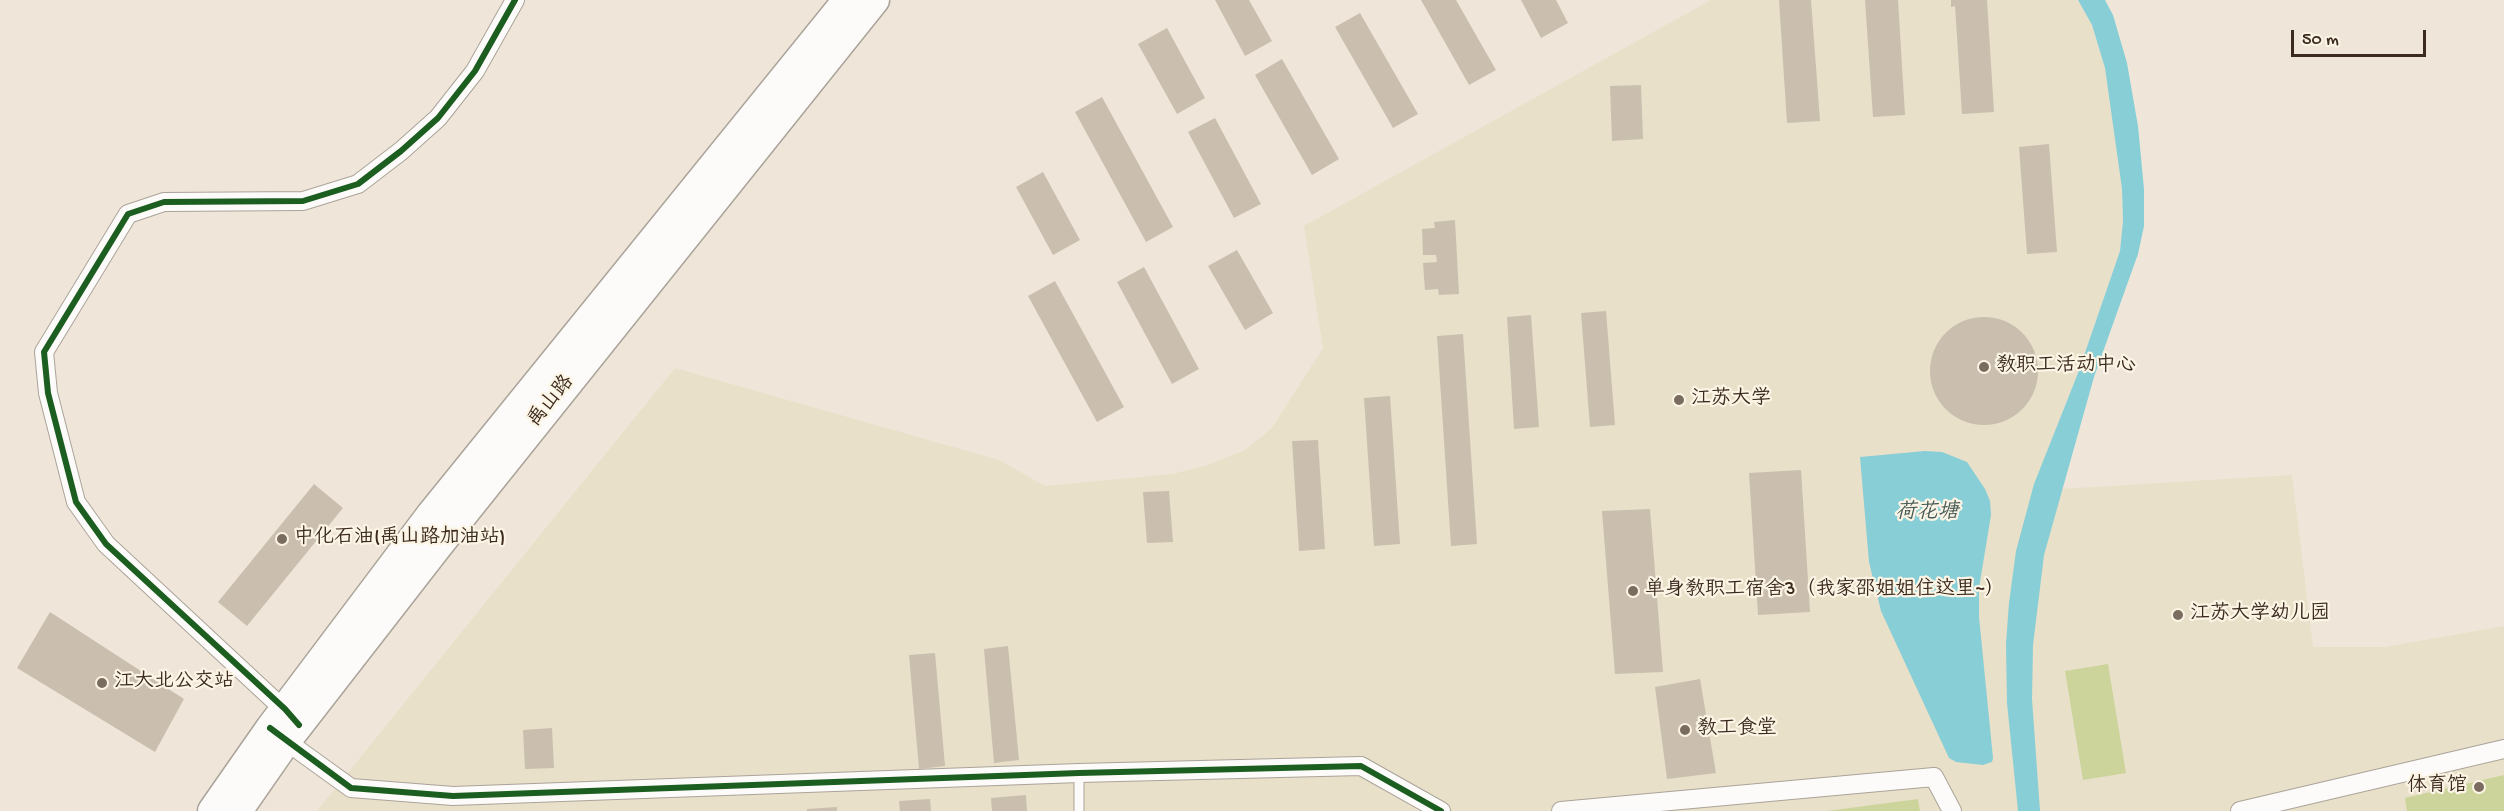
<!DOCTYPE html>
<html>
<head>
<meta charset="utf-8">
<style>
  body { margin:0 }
  #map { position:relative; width:2504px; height:811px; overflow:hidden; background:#efe6d9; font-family:"Gochi Hand",sans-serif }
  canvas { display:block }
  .scale { position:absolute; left:2291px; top:30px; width:135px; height:27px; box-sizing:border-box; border:3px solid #3b2a1e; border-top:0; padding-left:8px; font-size:18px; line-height:21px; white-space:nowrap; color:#3b2a1e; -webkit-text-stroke:4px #fcf5e5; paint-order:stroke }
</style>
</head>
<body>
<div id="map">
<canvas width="2504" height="811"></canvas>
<div class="scale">50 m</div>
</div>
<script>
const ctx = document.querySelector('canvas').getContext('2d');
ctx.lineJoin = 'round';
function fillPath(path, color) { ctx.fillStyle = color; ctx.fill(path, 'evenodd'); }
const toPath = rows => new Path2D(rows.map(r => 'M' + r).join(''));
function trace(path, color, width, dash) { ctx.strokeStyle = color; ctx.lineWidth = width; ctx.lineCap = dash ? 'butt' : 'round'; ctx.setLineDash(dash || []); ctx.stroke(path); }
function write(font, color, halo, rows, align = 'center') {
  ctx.font = font + ' "Gochi Hand","LXGW WenKai TC",sans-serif'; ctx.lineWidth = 4.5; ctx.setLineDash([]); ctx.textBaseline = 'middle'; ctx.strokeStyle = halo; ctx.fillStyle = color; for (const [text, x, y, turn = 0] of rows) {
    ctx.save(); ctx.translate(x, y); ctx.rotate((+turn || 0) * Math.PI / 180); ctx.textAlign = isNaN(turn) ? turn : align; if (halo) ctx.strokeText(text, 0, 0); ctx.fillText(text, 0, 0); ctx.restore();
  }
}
fillPath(toPath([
  [1711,0,2078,0,2092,25,2105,68,2122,189,2123,221,2120,251,2078,373,2034,484,2061,489,2292,475,2313,647,2385,647,2504,626,2504,811,317,811,675,368,999,460,1045,486,1172,474,1208,465,1245,450,1272,428,1323,348,1304,226]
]), '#e8e0c8');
fillPath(toPath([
  [2108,664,2126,773,2083,780,2065,671],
  [2504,775,2504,811,2407,811,2405,798],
  [1918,799,1920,811,1827,811]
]), '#ccd49c');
fillPath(toPath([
  [2078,0,2105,0,2113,15,2127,63,2138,126,2144,189,2144,226,2138,254,2094,377,2044,555,2033,645,2032,699,2040,811,2018,811,2007,703,2006,644,2009,603,2016,551,2034,484,2078,373,2120,251,2123,221,2122,189,2105,68,2092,25],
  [1925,451,1942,452,1967,462,1985,489,1990,501,1991,515,1979,588,1979,617,1993,758,1992,762,1983,765,1956,762,1949,758,1881,611,1869,562,1860,457]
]), '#87ced7');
fillPath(toPath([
  [1215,0,1249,0,1272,41,1245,56],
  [1421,0,1456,0,1496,70,1469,85],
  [1521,0,1556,0,1568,23,1541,38],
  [1779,0,1811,0,1820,121,1787,123],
  [1865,0,1898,0,1905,115,1873,117],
  [1951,0,1987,0,1994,112,1962,114,1955,6,1951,7],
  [1360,13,1418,114,1393,128,1335,27],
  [1167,28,1205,98,1177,114,1138,44],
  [1282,59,1339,159,1312,175,1255,75],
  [1641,85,1643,139,1612,141,1610,86],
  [1102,97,1173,227,1146,242,1075,112],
  [1215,118,1261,204,1234,218,1188,132],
  [2049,144,2057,252,2027,254,2019,147],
  [1043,172,1080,240,1053,255,1016,187],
  [1455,220,1459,294,1439,295,1438,289,1425,290,1423,263,1437,262,1436,255,1423,255,1422,229,1435,228,1434,222],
  [1237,250,1273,313,1245,330,1208,266],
  [1144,267,1199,369,1172,384,1117,282],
  [1055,281,1124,407,1097,422,1028,296],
  [1606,311,1615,425,1590,427,1581,313],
  [1531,315,1539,427,1514,429,1507,317],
  '1930 371a54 54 0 1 1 108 0a54 54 0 1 1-108 0Z',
  [1463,334,1477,544,1451,546,1437,336],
  [1390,396,1400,544,1374,546,1364,398],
  [1318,440,1325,549,1299,551,1292,441],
  [1801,470,1810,612,1758,615,1749,473],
  [314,484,343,508,247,626,218,602],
  [1169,491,1173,542,1147,543,1143,492],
  [1650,509,1663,672,1615,674,1602,511],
  [50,612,184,699,155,752,17,668],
  [1008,646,1019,760,994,763,984,649],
  [935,653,945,766,919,769,909,655],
  [1700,679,1716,773,1667,779,1655,687],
  [552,728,554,768,525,769,523,730],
  [1026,795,1027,811,992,811,991,798],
  [930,799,931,811,900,811,899,801],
  [837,807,837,811,807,811,807,809]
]), '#cabeaf');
const service = toPath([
  [1079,773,1079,811]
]);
const minor = toPath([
  [291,716,106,544,76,502,48,393,44,352,128,214,164,202,303,201,358,184,401,151,438,118,475,71,515,0],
  [279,736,351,788,453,796,1079,773,1361,766,1441,811],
  [1561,811,1934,777,1952,811],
  [2240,811,2504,749]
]);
const primary = toPath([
  [212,811,270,728,431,514,847,0],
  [238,811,286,742,439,545,875,0]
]);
trace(service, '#aaa39a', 11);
trace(minor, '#aaa39a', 20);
trace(primary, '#aaa39a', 31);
trace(service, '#fdfbf9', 9);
trace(minor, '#fdfbf9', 18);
trace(primary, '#fdfbf9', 28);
trace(toPath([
  [299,725,285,709,106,544,76,502,48,393,44,352,128,214,164,202,303,201,358,184,401,151,438,118,475,71,515,0],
  [270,728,351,788,453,796,1079,773,1361,766,1441,811]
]), '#1b5e20', 6);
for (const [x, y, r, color] of [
  [1984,367,6,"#7a6c5f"],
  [1679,400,6,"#7a6c5f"],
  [282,539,6,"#7a6c5f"],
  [1633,591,6,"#7a6c5f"],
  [2178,615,6,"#7a6c5f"],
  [102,683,6,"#7a6c5f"],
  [1685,730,6,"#7a6c5f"],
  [2479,787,6,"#7a6c5f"]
]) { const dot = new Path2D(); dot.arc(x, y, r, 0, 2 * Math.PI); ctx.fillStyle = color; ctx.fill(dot); trace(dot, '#fcf5e5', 2); }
write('20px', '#3b2a1e', '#fcf5e5', [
  ["教职工活动中心",1996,367],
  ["江苏大学",1691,400],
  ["中化石油(禹山路加油站)",294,539],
  ["单身教职工宿舍3（我家邵姐姐住这里~）",1645,591],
  ["江苏大学幼儿园",2190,615],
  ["江大北公交站",114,683],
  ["教工食堂",1697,730],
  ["体育馆",2467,787,"right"]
], 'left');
write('20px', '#3b2a1e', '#fcf5e5', [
  ["禹山路",552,402,-51]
]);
write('italic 21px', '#445855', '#fcf5e5', [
  ["荷花塘",1927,514]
]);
</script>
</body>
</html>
